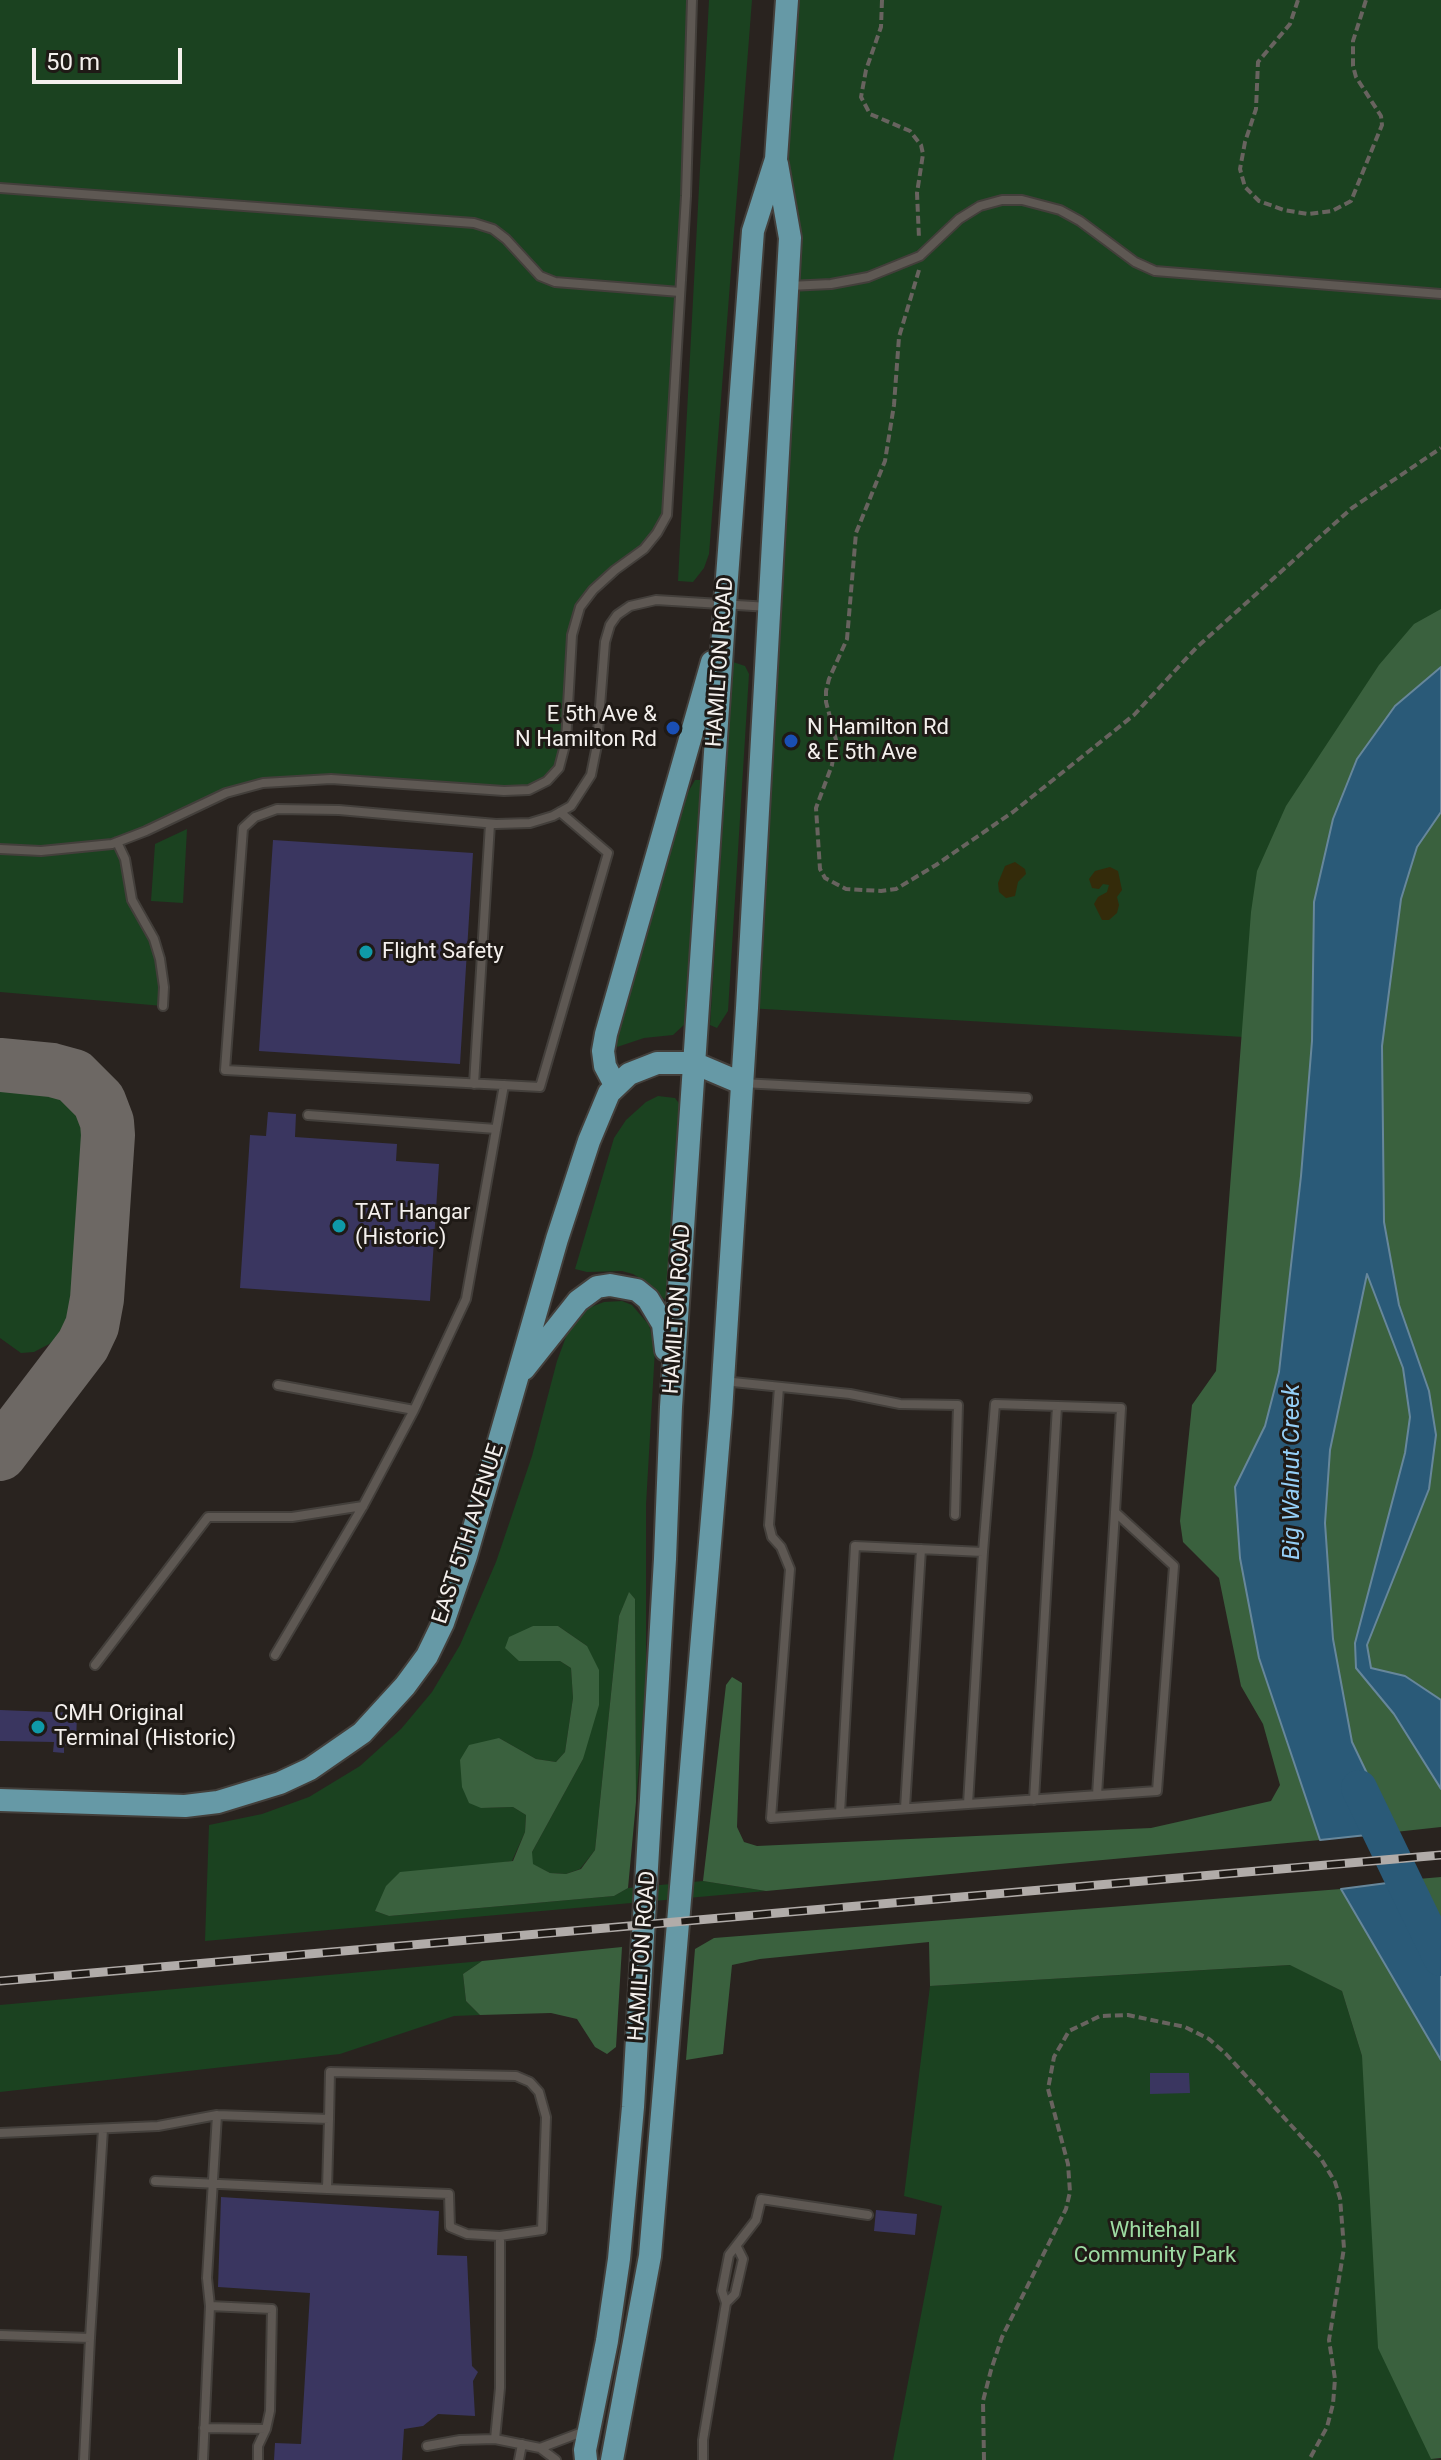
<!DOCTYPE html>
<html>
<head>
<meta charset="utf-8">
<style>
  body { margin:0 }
  #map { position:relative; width:1441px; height:2460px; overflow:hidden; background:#29231f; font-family:Roboto,sans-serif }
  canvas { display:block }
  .scale { position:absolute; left:32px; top:48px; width:150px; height:36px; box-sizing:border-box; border:4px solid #f4f0ed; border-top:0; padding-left:10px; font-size:24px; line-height:28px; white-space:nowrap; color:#f4f0ed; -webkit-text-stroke:6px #1f1a16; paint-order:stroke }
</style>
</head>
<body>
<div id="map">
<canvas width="1441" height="2460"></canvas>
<div class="scale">50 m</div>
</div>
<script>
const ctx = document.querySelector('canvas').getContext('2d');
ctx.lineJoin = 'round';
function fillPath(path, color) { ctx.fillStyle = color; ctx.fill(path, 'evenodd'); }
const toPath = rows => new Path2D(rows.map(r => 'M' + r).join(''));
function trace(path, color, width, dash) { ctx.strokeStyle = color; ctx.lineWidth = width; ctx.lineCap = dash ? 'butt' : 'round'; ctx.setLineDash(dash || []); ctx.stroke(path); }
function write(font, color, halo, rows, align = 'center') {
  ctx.font = font + ' Roboto,sans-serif'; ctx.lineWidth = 6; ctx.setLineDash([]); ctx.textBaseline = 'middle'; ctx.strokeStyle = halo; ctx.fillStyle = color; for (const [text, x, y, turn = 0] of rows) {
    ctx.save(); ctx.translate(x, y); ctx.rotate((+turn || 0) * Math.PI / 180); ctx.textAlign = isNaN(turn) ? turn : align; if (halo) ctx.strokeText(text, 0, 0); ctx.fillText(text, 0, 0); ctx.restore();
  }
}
fillPath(toPath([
  [0,0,692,0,667,515,657,533,580,607,572,635,566,741,559,768,529,790,305,779,226,793,118,841,132,900,154,939,163,1006,0,992],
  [709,0,752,0,709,554,704,568,693,582,678,581],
  [787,0,1441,0,1441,644,1312,1041,747,1008,790,238,776,159],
  [733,662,745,666,749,674,728,1011,717,1028,710,1025],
  [695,780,701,780,686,1023,673,1035,644,1038,617,1047,613,1045,687,794],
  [187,829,183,903,151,901,155,844],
  [0,1086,62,1092,76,1099,83,1107,86,1118,76,1269,70,1316,55,1341,34,1352,21,1353,0,1338],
  [658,1096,675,1098,681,1106,670,1299,664,1299,648,1283,633,1274,622,1271,587,1272,575,1269,614,1138,626,1120,646,1102],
  [622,1301,632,1305,649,1325,655,1349,646,1505,646,1678,636,1802,635,1599,629,1593,619,1616,595,1850,580,1869,566,1874,550,1873,532,1864,532,1852,583,1759,587,1646,558,1626,533,1626,519,1661,560,1661,571,1668,573,1698,565,1752,556,1762,536,1759,499,1738,481,1808,513,1807,526,1815,525,1832,512,1861,494,1864,375,1911,389,1916,614,1896,628,1888,703,1881,766,1891,205,1941,209,1825,262,1814,309,1797,360,1766,401,1729,432,1692,460,1645,496,1562,532,1456,557,1361,570,1326,583,1310,604,1302],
  [482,1961,463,1974,466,2001,480,2015,454,2016,340,2054,0,2092,0,2005],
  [1291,1965,1342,1991,1362,2056,1431,2459,1441,2460,893,2460,942,2206,904,2196,930,1986]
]), '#1b4220');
fillPath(toPath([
  [1441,609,1441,667,1395,706,1357,759,1333,819,1314,902,1312,1041,1301,1176,1279,1372,1265,1426,1235,1487,1240,1558,1259,1658,1320,1840,766,1891,703,1881,726,1685,732,1677,742,1683,737,1827,744,1842,757,1846,1151,1828,1271,1801,1280,1785,1263,1724,1241,1686,1219,1578,1183,1542,1180,1521,1192,1405,1216,1371,1251,912,1257,871,1286,806,1379,665,1414,624],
  [1441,812,1441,1700,1405,1676,1371,1668,1367,1645,1429,1489,1429,1391,1399,1305,1384,1222,1382,1046,1401,899,1417,847],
  [1367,1273,1403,1368,1410,1417,1405,1453,1356,1668,1394,1714,1441,1789,1441,1827,1395,1832,1352,1742,1333,1639,1325,1523,1330,1450],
  [629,1592,635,1599,636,1802,628,1888,614,1896,389,1916,375,1911,386,1886,400,1872,513,1861,525,1832,526,1815,513,1807,481,1808,469,1803,462,1787,460,1760,469,1745,499,1738,536,1759,556,1762,565,1752,573,1698,571,1668,560,1661,519,1661,505,1648,509,1637,533,1626,558,1626,587,1646,599,1670,599,1705,583,1759,532,1852,533,1864,550,1873,566,1874,581,1869,595,1850,619,1616],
  [1441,1877,1441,1926,1418,1879],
  [1341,1889,1441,2060,1441,2458,1431,2459,1378,2348,1362,2056,1342,1991,1290,1965,930,1986,929,1942,760,1959,732,1965,723,2054,686,2060,695,1949,714,1938],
  [622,1947,616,2047,607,2054,595,2047,577,2019,551,2013,480,2015,466,2001,463,1974,482,1961]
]), '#3a613e');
fillPath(toPath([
  [1015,862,1025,869,1026,874,1018,882,1015,896,1006,898,999,892,998,883,1005,866],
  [1110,867,1118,871,1122,890,1117,897,1119,905,1117,913,1109,920,1102,920,1094,904,1098,897,1107,892,1109,885,1103,884,1099,889,1092,888,1089,879,1095,871]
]), '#342b0a');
const water = toPath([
  [1441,667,1441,812,1417,847,1401,899,1382,1046,1384,1222,1399,1305,1429,1391,1436,1435,1429,1489,1367,1645,1371,1668,1405,1676,1441,1700,1441,1789,1394,1714,1356,1668,1355,1643,1405,1453,1410,1417,1403,1368,1367,1274,1330,1450,1325,1523,1333,1639,1352,1742,1395,1832,1320,1840,1259,1658,1240,1558,1235,1487,1265,1426,1279,1372,1301,1176,1312,1041,1314,902,1333,819,1357,759,1395,706,1441,667],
  [1418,1879,1441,1926,1441,2060,1341,1889,1418,1879]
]);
fillPath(water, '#2a5a78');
trace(water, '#67879b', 2);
trace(toPath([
  [1359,1788,1441,1958]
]), '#2a5a78', 36);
trace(toPath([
  [0,1065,52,1070,74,1076,99,1101,107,1122,108,1135,97,1299,92,1326,83,1345,0,1454]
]), '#6d6864', 54);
fillPath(toPath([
  [273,840,473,853,460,1064,259,1051],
  [268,1112,296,1114,295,1137,397,1144,396,1161,439,1164,430,1301,240,1288,250,1135,266,1136],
  [0,1710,77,1713,76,1746,66,1746,64,1743,64,1753,53,1752,54,1742,0,1741],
  [1150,2073,1189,2073,1190,2093,1150,2094],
  [221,2197,439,2211,437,2255,467,2256,472,2366,478,2372,473,2381,475,2416,438,2414,423,2426,404,2429,402,2460,274,2460,275,2443,301,2444,310,2293,218,2287],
  [876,2210,917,2214,915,2235,874,2231]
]), '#3a3660');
const service = toPath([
  [0,188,474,223,493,229,506,239,540,276,555,282,680,292],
  [789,286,831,284,868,277,920,256,959,219,980,206,1002,200,1022,200,1060,210,1080,221,1135,262,1155,271,1441,294],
  [560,812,608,853,540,1087,225,1070,243,828,255,817,277,809,339,810,496,824,530,823,553,816,571,806,591,775,597,745,605,642,610,625,617,615,630,606,656,600,769,607],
  [117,842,125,859,132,900,154,939,160,959,164,987,163,1006],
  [0,849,41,851,112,844,146,831,226,793,263,783,331,779,504,791,529,790,547,781,559,768,566,741,572,635,580,607,593,590,615,570,644,549,657,533,667,515,686,196,692,0],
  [742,1083,1027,1098],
  [474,1084,490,824],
  [308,1115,496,1129],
  [723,1381,850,1394,900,1404,958,1405,955,1515],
  [278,1385,414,1410,466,1299,504,1085],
  [779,1387,769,1525,772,1537,781,1547,790,1569,771,1818,840,1813,968,1804,1157,1791,1174,1566,1115,1512,1121,1408,995,1404,983,1552,855,1546,840,1813],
  [275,1655,363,1506,414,1410],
  [95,1665,208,1517,292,1517,363,1506],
  [1097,1795,1115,1512],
  [1034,1800,1057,1406],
  [968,1804,983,1552],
  [905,1808,921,1549],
  [0,2133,158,2126,217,2115,329,2119,330,2072,516,2076,530,2082,539,2092,546,2117,542,2230,500,2236,467,2234,450,2227,449,2194,327,2189,329,2119],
  [155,2181,327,2189],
  [500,2236,500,2388,495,2439,540,2448],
  [726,2303,735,2294,743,2259,737,2247],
  [210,2306,207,2278,217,2115],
  [0,2335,90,2338,84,2460],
  [90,2338,103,2129],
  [204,2428,266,2429],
  [427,2446,460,2440,495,2439],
  [203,2460,210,2306,272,2309,270,2411,266,2429,258,2446,258,2460],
  [519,2460,522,2444],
  [556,2460,540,2448,585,2431],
  [703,2460,703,2440,726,2303,722,2291,729,2255,756,2220,761,2199,868,2215]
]);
const primary = toPath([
  [615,1085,605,1066,603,1051,606,1034,712,662],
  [524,1369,578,1301,597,1287,610,1285,637,1290,648,1299,663,1324,666,1350],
  [0,1800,185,1806,218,1802,280,1783,310,1769,362,1733,405,1686,427,1656,443,1623,466,1556,557,1239,589,1141,609,1093,629,1074,657,1063,694,1063,741,1083],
  [586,2460,585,2450,607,2341,619,2259,633,2107,665,1559,671,1407,725,604,753,231,776,159,787,0],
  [612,2460,650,2256,721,1412,747,1008,790,238,777,164]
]);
trace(service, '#433f3b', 12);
trace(primary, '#433f3b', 26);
trace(toPath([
  [882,0,881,27,866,70,861,97,870,114,910,131,921,145,923,154,917,193,919,238],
  [1298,0,1290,24,1258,62,1256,109,1245,142,1240,169,1245,187,1259,201,1284,210,1308,214,1332,211,1351,201,1382,125,1381,116,1356,77,1353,66,1353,41,1366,0],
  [919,270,899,337,894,405,885,461,856,533,847,639,829,679,826,691,826,702,836,740,832,765,816,808,820,869,825,878,846,889,881,891,896,889,936,865,1013,812,1134,715,1196,648,1352,508,1441,448],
  [984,2460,983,2401,991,2370,1002,2337,1066,2209,1070,2192,1068,2164,1048,2089,1054,2057,1069,2031,1100,2016,1128,2015,1185,2027,1209,2039,1226,2054,1320,2157,1335,2182,1340,2198,1344,2248,1329,2340,1335,2379,1333,2404,1327,2427,1309,2460]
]), '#68635f', 4, [8, 4]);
trace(service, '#5e5853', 8);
trace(primary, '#6699a6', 22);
const rail = toPath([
  [0,1981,1441,1855]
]);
trace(rail, '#b1aca9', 9);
trace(rail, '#1f1a16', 6, [18]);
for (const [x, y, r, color] of [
  [673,728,8,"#1a4fb4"],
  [791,741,8,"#1a4fb4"],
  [366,952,8,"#0f9aa8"],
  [339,1226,8,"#0f9aa8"],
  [38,1727,8,"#0f9aa8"]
]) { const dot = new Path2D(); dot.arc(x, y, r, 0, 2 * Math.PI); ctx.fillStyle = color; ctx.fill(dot); trace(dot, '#1f1a16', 3); }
write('22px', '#f4f0ed', '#1f1a16', [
  ["HAMILTON ROAD",721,662,-86],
  ["HAMILTON ROAD",678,1309,-86],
  ["EAST 5TH AVENUE",469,1534,-72],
  ["HAMILTON ROAD",643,1956,-86]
]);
write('22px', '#f4f0ed', '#1f1a16', [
  ["E 5th Ave &",657,715,"right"],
  ["N Hamilton Rd",657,740,"right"],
  ["N Hamilton Rd",807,728],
  ["& E 5th Ave",807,753],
  ["Flight Safety",382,952],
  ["TAT Hangar",355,1213],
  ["(Historic)",355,1238],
  ["CMH Original",54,1714],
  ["Terminal (Historic)",54,1739]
], 'left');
write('22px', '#9ddba2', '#1f1a16', [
  ["Whitehall",1155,2231],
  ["Community Park",1155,2256]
]);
write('italic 24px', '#94cef6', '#1f1a16', [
  ["Big Walnut Creek",1293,1472,-90]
]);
</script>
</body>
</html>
